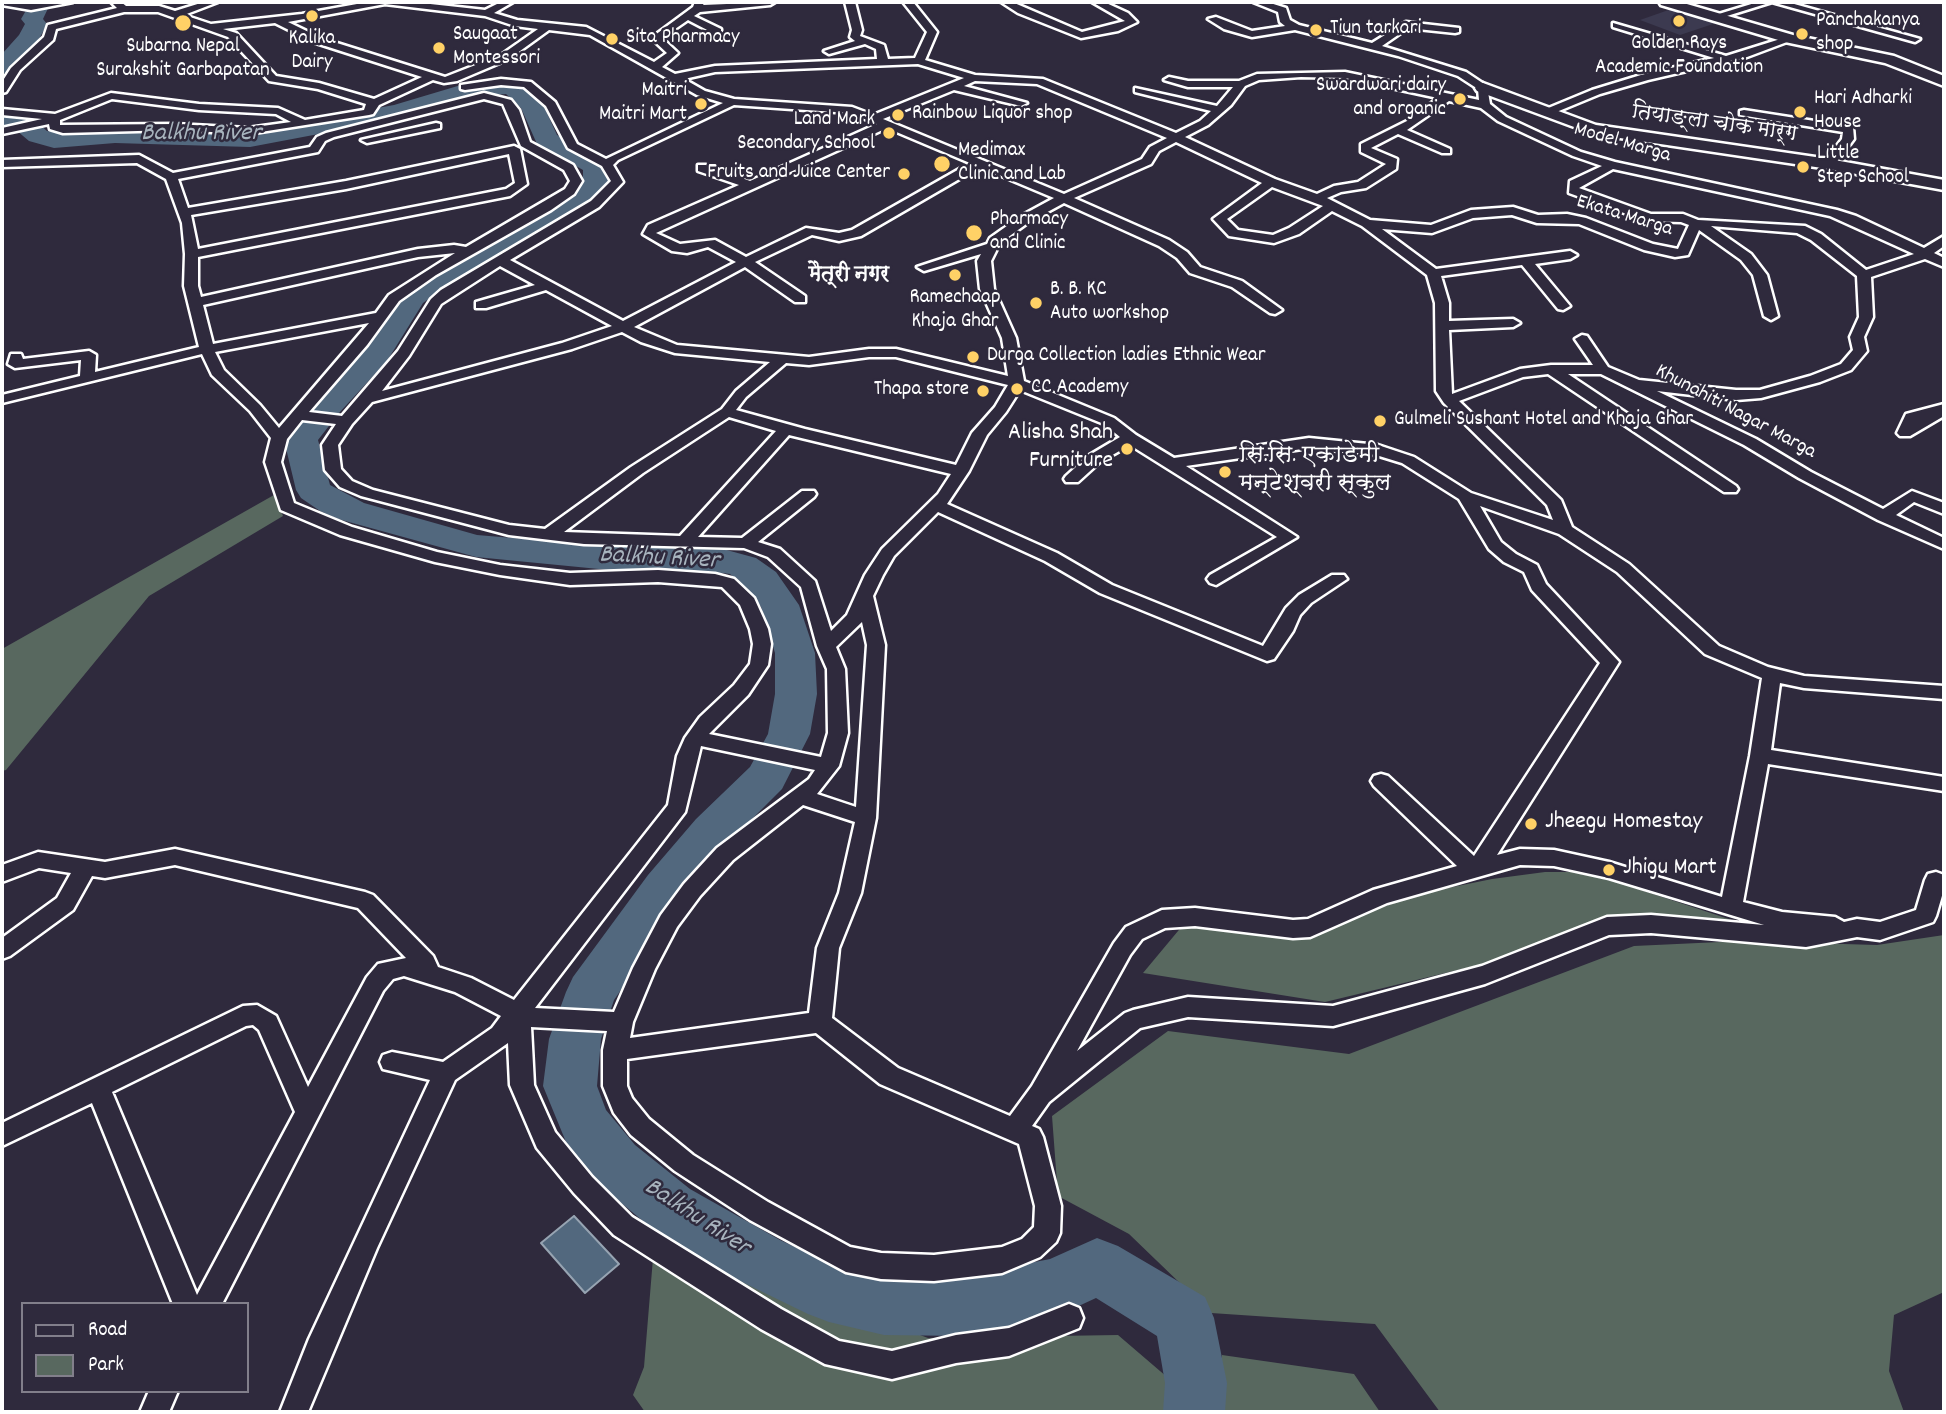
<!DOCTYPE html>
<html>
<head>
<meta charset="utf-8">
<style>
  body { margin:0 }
  #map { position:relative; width:1946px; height:1414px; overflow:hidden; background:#2f2a3d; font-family:Dekko,sans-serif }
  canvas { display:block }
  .frame { position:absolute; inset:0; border:4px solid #fff; pointer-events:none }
  .legend { position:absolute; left:21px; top:1302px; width:228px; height:91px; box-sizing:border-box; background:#2f2a3d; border:2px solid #827f8b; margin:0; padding:9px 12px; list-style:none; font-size:21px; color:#fff }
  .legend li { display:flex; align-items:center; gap:14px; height:35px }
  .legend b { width:35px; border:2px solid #827f8b }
</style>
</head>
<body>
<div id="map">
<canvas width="1946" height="1414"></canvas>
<div class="frame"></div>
<ul class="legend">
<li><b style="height:9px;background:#2f2a3d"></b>Road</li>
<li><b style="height:19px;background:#58685f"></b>Park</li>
</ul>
</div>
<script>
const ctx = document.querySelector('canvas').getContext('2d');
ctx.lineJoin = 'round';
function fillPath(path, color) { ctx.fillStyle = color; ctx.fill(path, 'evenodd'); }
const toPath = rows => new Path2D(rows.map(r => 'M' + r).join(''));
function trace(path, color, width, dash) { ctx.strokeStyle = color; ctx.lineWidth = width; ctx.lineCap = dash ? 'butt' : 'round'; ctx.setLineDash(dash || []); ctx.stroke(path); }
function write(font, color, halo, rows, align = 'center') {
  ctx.font = font + ' Dekko,"Playpen Sans Deva",sans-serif'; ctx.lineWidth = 5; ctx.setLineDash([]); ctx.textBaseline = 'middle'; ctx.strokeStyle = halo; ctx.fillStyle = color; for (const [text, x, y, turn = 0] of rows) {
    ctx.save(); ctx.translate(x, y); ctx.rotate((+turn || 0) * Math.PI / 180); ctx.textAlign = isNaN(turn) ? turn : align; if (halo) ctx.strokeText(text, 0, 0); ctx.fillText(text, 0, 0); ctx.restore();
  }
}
fillPath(toPath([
  [1677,7,1719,22,1680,35,1640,20]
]), '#3c3a50');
fillPath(toPath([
  [274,495,283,516,149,596,6,770,2,771,2,649],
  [1545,872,1573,872,1617,882,1744,924,1597,929,1516,956,1325,1002,1143,973,1183,925,1305,934,1423,893,1492,879],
  [1944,935,1944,1292,1894,1315,1889,1371,1904,1412,1440,1412,1375,1324,1211,1313,1129,1234,1058,1196,1052,1116,1168,1031,1349,1054,1634,946,1741,941,1877,945],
  [655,1234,928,1338,1118,1335,1188,1395,1186,1412,645,1412,633,1395,644,1367],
  [1222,1355,1354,1374,1380,1412,1220,1412]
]), '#58685f');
const water = toPath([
  [574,1216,619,1264,585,1293,541,1243,574,1216]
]);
fillPath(water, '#52687e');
trace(water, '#97a4b2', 2);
fillPath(toPath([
  [31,2,51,2,43,19,47,24,37,43,10,72,2,74,2,54,19,35,25,24,21,19,31,2],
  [495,79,520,82,541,100,557,135,605,160,609,166,609,183,587,205,454,281,423,303,387,361,339,413,318,440,330,485,364,503,477,535,609,546,723,549,756,558,776,572,799,605,815,653,817,694,810,734,782,789,728,843,682,901,614,1000,601,1039,597,1086,606,1110,635,1145,690,1189,780,1240,833,1265,884,1275,963,1276,1050,1259,1097,1238,1118,1246,1205,1297,1214,1318,1227,1383,1225,1412,1163,1412,1165,1383,1157,1336,1096,1298,1057,1316,963,1336,884,1335,829,1322,808,1314,738,1280,650,1227,595,1181,566,1142,543,1086,549,1039,566,992,573,977,648,875,696,819,750,767,768,734,775,694,775,653,761,607,748,590,730,574,723,573,609,570,476,557,338,519,320,511,301,498,296,490,284,440,315,399,364,349,400,291,434,269,567,193,583,181,583,170,537,144,521,108,506,94,472,97,398,119,250,147,115,143,54,148,29,141,16,130,2,128,2,114,32,118,47,131,54,132,115,127,250,131,394,105,461,85,495,79]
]), '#52687e');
const street = toPath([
  [12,2,31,4,73,2,31,10,2,5,2,2,12,2],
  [111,2,121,2,126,6,159,6,175,11,204,2,218,2,184,15,211,24,302,14,368,2,412,2,485,10,501,2,513,2,494,13,517,20,586,27,654,62,667,53,651,38,693,7,695,2,705,2,703,5,775,2,770,5,700,12,694,16,721,29,721,33,713,33,688,20,662,38,678,53,662,67,675,74,715,66,877,59,876,49,865,44,829,54,824,51,855,41,850,37,852,30,845,2,855,2,862,30,860,36,884,45,888,59,915,58,927,32,903,2,913,2,937,32,925,60,975,75,1043,79,1176,133,1200,121,1211,111,1135,92,1135,88,1217,106,1233,87,1188,87,1164,80,1169,77,1188,81,1239,81,1257,74,1345,72,1479,100,1478,89,1458,76,1398,56,1295,30,1252,37,1224,29,1208,19,1216,17,1252,31,1285,26,1280,22,1278,12,1253,2,1267,2,1286,8,1290,20,1299,25,1372,43,1406,22,1459,28,1459,32,1455,33,1408,28,1382,46,1466,72,1487,86,1490,104,1506,117,1581,152,1615,162,1837,210,1856,216,1924,248,1944,236,1944,246,1934,253,1944,258,1944,267,1925,259,1871,277,1873,317,1864,337,1867,351,1851,370,1820,382,1761,398,1736,400,1657,391,1756,439,1811,472,1883,509,1912,491,1944,503,1944,514,1914,502,1896,515,1944,538,1944,549,1878,520,1799,478,1744,445,1601,374,1568,374,1736,486,1738,489,1736,492,1724,492,1548,374,1523,377,1459,401,1561,500,1572,527,1629,564,1719,646,1768,667,1804,676,1944,686,1944,699,1804,688,1780,683,1771,750,1944,777,1944,791,1768,764,1743,902,1782,912,1835,917,1844,922,1857,919,1880,922,1916,910,1925,880,1928,874,1936,872,1944,875,1944,889,1936,916,1933,922,1880,940,1857,937,1806,947,1651,933,1609,935,1485,984,1333,1026,1188,1017,1140,1028,1049,1102,1032,1126,1039,1129,1043,1137,1061,1206,1060,1233,1056,1242,1040,1257,1002,1273,934,1281,881,1279,846,1272,750,1220,675,1171,631,1135,614,1113,603,1086,603,1050,607,1031,531,1027,534,1085,555,1132,592,1177,632,1217,781,1309,839,1341,892,1351,956,1335,1009,1328,1069,1304,1079,1308,1083,1318,1079,1328,1009,1356,956,1363,892,1379,825,1364,761,1329,614,1235,574,1193,537,1148,510,1085,508,1043,455,1080,377,1248,308,1412,280,1412,309,1339,430,1080,383,1069,380,1062,383,1055,392,1052,443,1062,492,1028,501,1016,455,992,404,976,393,979,383,991,222,1304,173,1304,92,1103,2,1146,2,1123,243,1006,257,1005,276,1016,308,1087,367,977,378,964,406,958,358,908,175,865,105,878,92,876,73,910,10,956,2,959,2,938,57,898,71,873,39,868,2,882,2,865,38,852,105,862,175,849,365,892,373,895,433,956,438,967,471,978,514,1000,668,805,677,756,685,738,700,717,734,685,750,664,753,644,750,629,740,605,722,587,658,582,570,585,500,575,435,562,340,535,281,510,265,462,271,438,250,411,212,375,202,354,2,403,2,395,80,376,81,360,15,368,8,364,11,354,21,354,23,359,89,351,96,355,95,372,199,347,184,286,185,254,182,223,166,179,137,163,2,167,2,160,139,155,173,173,310,147,317,137,326,133,484,93,511,100,519,110,530,142,573,165,582,181,574,194,551,210,436,275,399,301,367,345,309,412,342,416,398,351,431,299,441,290,591,201,611,181,602,166,568,148,546,106,524,87,501,85,465,90,461,89,461,85,501,79,531,82,555,102,577,144,606,159,723,103,697,95,590,35,549,30,509,59,457,81,444,83,433,80,379,105,373,114,369,115,248,134,175,130,63,133,50,129,49,124,2,134,2,128,42,119,2,115,2,109,55,114,111,93,199,104,278,108,305,120,364,110,366,104,318,89,269,81,228,37,158,12,124,12,56,29,53,40,20,70,6,92,2,93,2,82,11,68,44,37,48,25,117,8,111,2],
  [385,4,485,16,515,26,538,29,501,55,445,77,321,38,288,22,385,4],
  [275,23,313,42,422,77,374,99,319,83,276,76,236,33,223,29,275,23],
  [918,64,964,78,873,115,852,107,734,99,705,91,684,79,715,72,918,64],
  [1301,77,1345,78,1438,98,1407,121,1361,144,1361,152,1386,164,1358,182,1334,186,1317,194,1275,179,1185,137,1208,125,1231,105,1245,86,1259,80,1301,77],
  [975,81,1037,84,1167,138,1150,147,1142,159,1064,194,883,119,954,90,1021,106,1027,103,964,86,975,81],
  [112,99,199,110,276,114,291,122,248,128,175,124,60,125,60,120,112,99],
  [484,99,503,104,521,146,564,170,570,181,565,189,466,247,454,245,418,249,201,297,198,286,198,257,510,196,527,184,520,149,514,146,346,181,188,208,178,179,318,152,325,141,334,137,484,99],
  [1449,101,1481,108,1498,121,1573,156,1602,166,1570,181,1569,193,1646,221,1681,222,1689,225,1678,249,1653,244,1586,218,1567,214,1538,215,1513,207,1471,210,1431,225,1370,220,1327,198,1341,192,1366,188,1396,169,1397,159,1371,148,1398,134,1442,153,1450,153,1450,149,1407,130,1449,101],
  [734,105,850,113,877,124,750,181,706,165,698,165,698,171,739,185,648,225,643,234,672,251,687,253,708,247,736,262,623,321,510,260,599,207,623,182,613,165,618,160,734,105],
  [887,128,970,163,852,230,839,233,806,228,746,257,715,240,680,244,656,233,887,128],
  [1176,142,1262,183,1213,219,1229,236,1274,243,1299,234,1332,211,1362,226,1427,275,1435,303,1436,391,1444,403,1547,505,1553,520,1471,493,1414,457,1378,445,1309,438,1174,458,1136,435,1114,418,1024,381,1016,338,994,289,991,261,1000,243,1029,222,1064,203,1159,246,1177,258,1190,273,1232,287,1270,313,1275,314,1282,310,1242,281,1200,267,1187,252,1169,240,1074,198,1151,164,1159,151,1176,142],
  [509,154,515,183,506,189,198,249,191,215,346,189,509,154],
  [980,167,1054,198,1021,216,990,238,987,244,917,267,924,271,981,254,977,261,980,289,1002,338,1008,376,896,349,869,349,809,357,677,345,634,327,745,267,795,302,805,302,805,296,755,262,812,235,839,241,861,236,980,167],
  [1613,169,1830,216,1914,254,1866,270,1821,234,1805,226,1698,220,1683,214,1651,214,1579,188,1613,169],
  [1272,187,1323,206,1289,228,1273,235,1238,230,1227,219,1272,187],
  [1512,215,1537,223,1579,224,1644,250,1675,257,1688,255,1699,230,1741,260,1753,275,1764,316,1771,320,1778,316,1767,275,1751,254,1711,226,1797,233,1811,240,1857,276,1859,317,1850,337,1853,350,1841,364,1810,376,1760,390,1736,390,1639,380,1608,367,1587,336,1582,335,1575,339,1593,365,1551,365,1520,369,1452,394,1449,330,1513,327,1520,323,1513,319,1449,321,1449,303,1441,276,1522,265,1558,309,1563,310,1570,306,1535,264,1570,259,1577,255,1570,251,1436,269,1382,229,1432,233,1473,218,1512,215],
  [455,253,389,295,376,313,213,344,203,305,418,257,455,253],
  [500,266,535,285,476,302,476,308,486,308,546,290,612,326,562,343,382,391,409,356,441,304,500,266],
  [369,323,279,428,260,405,224,370,215,352,369,323],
  [622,332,641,342,675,353,770,362,736,391,722,409,631,467,545,529,509,525,373,490,352,481,341,469,338,445,352,424,372,402,572,349,622,332],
  [869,357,896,357,1008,385,995,407,972,433,956,465,805,429,736,410,746,397,786,363,809,365,869,357],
  [1020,390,1104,424,1120,437,1088,456,1066,476,1064,479,1066,482,1078,482,1100,462,1130,445,1277,537,1210,575,1207,579,1210,583,1216,585,1297,537,1186,466,1309,448,1376,455,1402,463,1459,499,1489,549,1504,562,1524,572,1532,590,1600,663,1474,856,1388,776,1381,774,1374,776,1371,781,1374,786,1457,866,1373,890,1308,919,1293,920,1195,908,1162,910,1126,927,1114,943,1032,1086,1010,1116,898,1068,832,1018,839,948,861,893,876,818,885,645,873,596,883,575,894,556,938,512,1045,561,1100,593,1267,661,1274,659,1293,631,1300,615,1311,603,1347,579,1344,575,1332,575,1299,595,1286,608,1263,646,1112,585,1057,553,947,504,969,471,987,435,1006,412,1020,390],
  [729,417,776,431,680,536,564,532,643,473,729,417],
  [302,420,336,424,322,445,325,470,340,487,361,496,509,535,584,544,744,548,768,557,801,587,817,646,827,669,828,733,821,757,709,734,748,695,768,665,771,644,768,629,754,598,734,579,715,574,658,570,570,573,500,565,437,552,352,527,294,503,281,462,287,439,302,420],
  [789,435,951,474,938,494,882,549,865,575,847,615,831,631,815,581,780,549,758,542,814,497,816,494,814,491,802,491,742,538,698,537,789,435],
  [1480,506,1559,534,1617,572,1705,654,1762,678,1750,756,1722,897,1609,862,1554,850,1520,849,1497,855,1619,662,1546,584,1537,565,1516,554,1501,542,1480,506],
  [862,622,867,645,856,807,817,794,839,766,848,733,845,669,836,647,862,622],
  [701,746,815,770,809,779,717,848,684,884,661,915,633,968,614,1012,535,1008,685,812,701,746],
  [803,805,855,822,839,893,817,948,809,1013,630,1038,633,1022,655,969,677,927,700,896,733,860,803,805],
  [1520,865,1554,866,1609,878,1764,925,1651,915,1607,917,1482,966,1333,1006,1188,997,1133,1010,1125,1013,1077,1051,1130,955,1142,939,1165,928,1195,926,1293,938,1310,937,1387,903,1520,865],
  [253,1025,259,1030,295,1112,197,1295,112,1092,246,1026,253,1025],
  [816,1033,880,1084,1019,1144,1035,1206,1034,1227,1022,1239,1002,1247,934,1255,881,1253,850,1247,768,1202,693,1155,649,1119,632,1098,627,1086,627,1059,816,1033],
  [1001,2,1012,2,1082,32,1125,21,1092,2,1104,2,1128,13,1137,22,1118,31,1081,38,1018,13,1001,2],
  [1758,2,1787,2,1920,39,1915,42,1772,2,1714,20,1709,17,1758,2],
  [1613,23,1726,56,1790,36,1795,39,1747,57,1648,80,1600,94,1554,113,1546,113,1546,109,1592,90,1641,75,1714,58,1613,27,1613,23],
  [1744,110,1853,127,1854,139,1833,167,1825,167,1823,164,1842,139,1843,132,1740,115,1740,111,1744,110],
  [436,123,440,124,440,128,367,143,361,140,436,123],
  [1944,404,1944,416,1910,436,1900,436,1897,433,1906,414,1944,404],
  [149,1391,178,1391,169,1412,140,1412,149,1391]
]);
const secondary = toPath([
  [1659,2,1680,2,1793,35,1894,56,1944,76,1944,86,1885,63,1785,42,1661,5,1659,2],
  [1483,83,1596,125,1829,159,1944,180,1944,190,1829,169,1593,134,1477,91,1475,88,1477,85,1483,83]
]);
trace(street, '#fff', 5);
trace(secondary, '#fff', 5);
fillPath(street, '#2f2a3d');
fillPath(secondary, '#2f2a3d');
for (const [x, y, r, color] of [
  [312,16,7,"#ffd166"],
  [1679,21,7,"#ffd166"],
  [183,23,9,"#ffd166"],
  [1316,30,7,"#ffd166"],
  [1802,34,7,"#ffd166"],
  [612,39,7,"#ffd166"],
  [439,48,7,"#ffd166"],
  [1460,99,7,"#ffd166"],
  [701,104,7,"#ffd166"],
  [1800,112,7,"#ffd166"],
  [898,115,7,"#ffd166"],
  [889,133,7,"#ffd166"],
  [942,164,9,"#ffd166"],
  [1803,167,7,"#ffd166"],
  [904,174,7,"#ffd166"],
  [974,233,9,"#ffd166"],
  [955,275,7,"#ffd166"],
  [1036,303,7,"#ffd166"],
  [973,357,7,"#ffd166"],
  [1017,389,7,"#ffd166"],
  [983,391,7,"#ffd166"],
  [1380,421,7,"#ffd166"],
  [1127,449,7,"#ffd166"],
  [1225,472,7,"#ffd166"],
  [1531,824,7,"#ffd166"],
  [1609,870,7,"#ffd166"]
]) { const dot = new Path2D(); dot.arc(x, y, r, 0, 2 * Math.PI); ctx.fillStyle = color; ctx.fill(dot); trace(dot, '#2f2a3d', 2.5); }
write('21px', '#fff', '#2f2a3d', [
  ["Panchakanya",1816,22],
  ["shop",1816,46],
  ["Tiun tarkari",1330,30],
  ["Saugaat",453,36],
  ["Montessori",453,60],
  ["Sita Pharmacy",626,39],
  ["Kalika",312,40,"center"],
  ["Dairy",312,64,"center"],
  ["Golden Rays",1679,45,"center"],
  ["Academic Foundation",1679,69,"center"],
  ["Subarna Nepal",183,48,"center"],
  ["Surakshit Garbapatan",183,72,"center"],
  ["Swardwari dairy",1446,87,"right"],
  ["and organic",1446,111,"right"],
  ["Maitri",687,92,"right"],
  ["Maitri Mart",687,116,"right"],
  ["Hari Adharki",1814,100],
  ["House",1814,124],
  ["Rainbow Liquor shop",912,115],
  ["Land Mark",875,121,"right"],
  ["Secondary School",875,145,"right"],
  ["Medimax",958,152],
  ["Clinic and Lab",958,176],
  ["Little",1817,155],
  ["Step School",1817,179],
  ["Fruits and Juice Center",890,174,"right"],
  ["Pharmacy",990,221],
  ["and Clinic",990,245],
  ["B. B. KC",1050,291],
  ["Auto workshop",1050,315],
  ["Ramechaap",955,299,"center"],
  ["Khaja Ghar",955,323,"center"],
  ["Durga Collection ladies Ethnic Wear",987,357],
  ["CC Academy",1031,389],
  ["Thapa store",969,391,"right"],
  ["Gulmeli Sushant Hotel and Khaja Ghar",1394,421]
], 'left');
write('21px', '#fff', '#2f2a3d', [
  ["तियाङ्ला चोक मार्ग",1714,125,8],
  ["Model Marga",1622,144,16],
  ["Ekata Marga",1624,217,17],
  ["Khunahiti Nagar Marga",1735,413,28]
]);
write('bold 21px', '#fff', '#2f2a3d', [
  ["मैत्री नगर",849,277]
]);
write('24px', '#fff', '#2f2a3d', [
  ["Alisha Shah",1113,435,"right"],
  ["Furniture",1113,463,"right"],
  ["सि.सि. एकाडेमी",1239,458],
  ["मन्टेश्वरी स्कुल",1239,486],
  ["Jheegu Homestay",1545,824],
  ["Jhigu Mart",1623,870]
], 'left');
write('italic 26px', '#a8b4be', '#2f2a3d', [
  ["Balkhu River",201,135],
  ["Balkhu River",659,560,3],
  ["Balkhu River",696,1219,33]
]);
</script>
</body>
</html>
